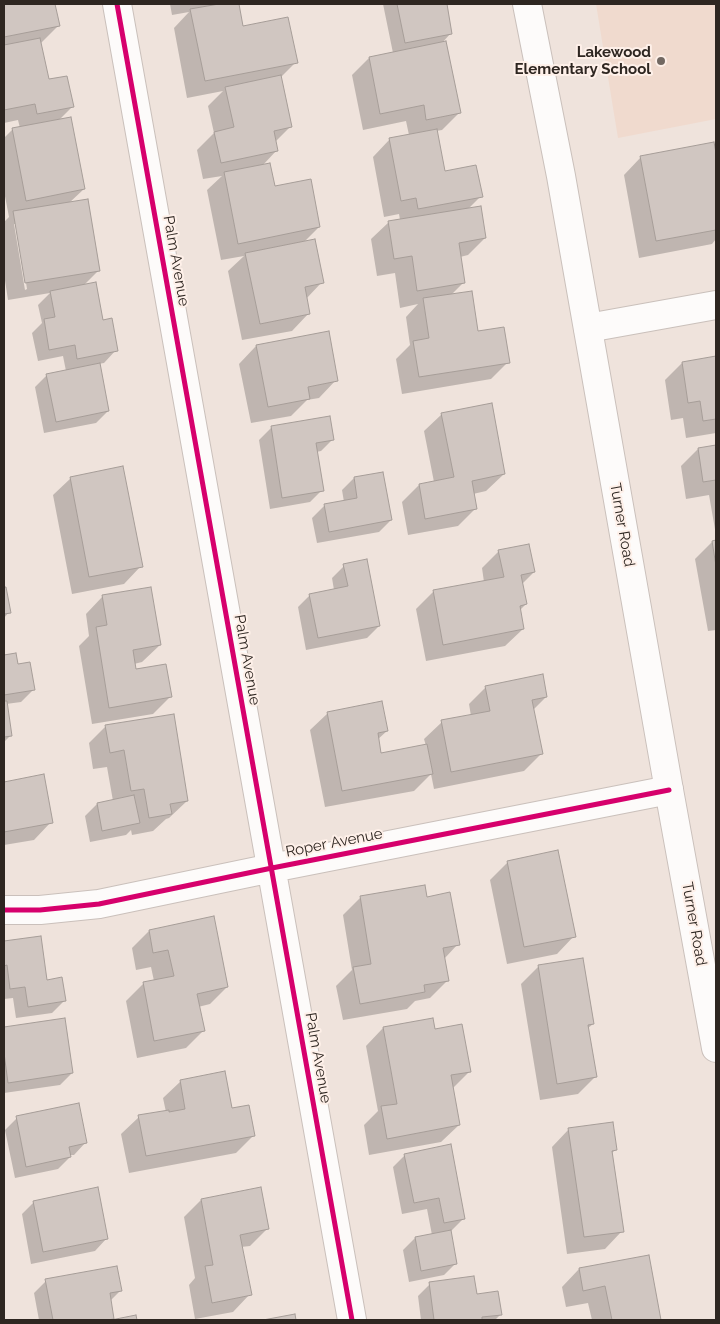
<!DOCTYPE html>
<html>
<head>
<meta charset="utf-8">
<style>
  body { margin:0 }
  #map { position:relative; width:720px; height:1324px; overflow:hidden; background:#efe3dc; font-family:Raleway,sans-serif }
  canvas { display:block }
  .frame { position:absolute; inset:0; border:5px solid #2e2621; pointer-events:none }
</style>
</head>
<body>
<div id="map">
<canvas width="720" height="1324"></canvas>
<div class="frame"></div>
</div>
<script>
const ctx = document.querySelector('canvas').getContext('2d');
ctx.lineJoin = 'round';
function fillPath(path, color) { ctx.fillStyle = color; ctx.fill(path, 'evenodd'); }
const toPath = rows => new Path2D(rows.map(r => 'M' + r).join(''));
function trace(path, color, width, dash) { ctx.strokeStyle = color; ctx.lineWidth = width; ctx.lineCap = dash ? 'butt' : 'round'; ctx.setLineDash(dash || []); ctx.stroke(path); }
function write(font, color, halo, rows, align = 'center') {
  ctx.font = font + ' Raleway,sans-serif'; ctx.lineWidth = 4; ctx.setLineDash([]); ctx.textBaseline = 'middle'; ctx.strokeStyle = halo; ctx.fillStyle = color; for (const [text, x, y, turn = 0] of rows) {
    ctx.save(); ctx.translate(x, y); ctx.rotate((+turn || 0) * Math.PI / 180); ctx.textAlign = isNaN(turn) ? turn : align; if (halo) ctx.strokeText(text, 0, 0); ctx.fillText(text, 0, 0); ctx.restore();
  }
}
fillPath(toPath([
  [596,4,716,4,716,119,618,138]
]), '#f0dace');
fillPath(toPath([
  [4,4,54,4,58,26,40,44,48,81,72,107,59,120,84,189,69,203,98,271,83,286,116,350,104,363,98,364,108,411,96,423,44,433,35,387,47,375,66,371,63,356,38,361,32,333,42,323,38,305,50,293,8,300,4,274,4,222,9,217,4,191,4,138,12,130,20,128,18,120,4,123],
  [14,224,17,224,27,289,25,290],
  [170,4,238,4,242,28,296,62,280,78,290,127,275,142,277,150,262,166,274,187,319,227,304,242,322,282,306,299,309,313,292,331,242,340,228,271,244,256,221,260,207,190,222,176,203,179,197,150,214,133,208,106,223,91,187,98,174,28,189,12,172,15],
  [383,4,445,4,451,33,441,44,459,113,442,130,436,131,444,172,481,196,468,209,485,238,468,255,460,257,464,282,451,295,477,333,508,362,491,379,402,394,396,359,410,345,406,317,418,304,400,308,395,273,377,276,371,239,389,222,400,220,399,214,384,217,373,157,390,139,409,135,406,121,363,130,352,75,369,58,393,53],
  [713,143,716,160,716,239,712,244,639,258,624,175,641,157],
  [256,346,336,380,319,398,307,400,291,416,251,423,239,364],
  [716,357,716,433,686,438,683,418,671,420,665,380,682,363],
  [442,414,504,474,486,491,473,494,476,508,458,526,408,535,402,502,419,485,434,482,424,431],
  [329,418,333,439,321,451,316,452,322,490,310,502,270,509,259,440,271,428],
  [716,446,716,535,709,495,686,499,681,466,698,449],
  [71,478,141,566,124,584,72,594,53,495],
  [354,478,391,520,379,532,317,543,312,518,324,506,344,502,342,490],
  [716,541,716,630,708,631,695,559,712,542],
  [499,551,534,572,522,584,526,604,520,610,523,629,505,646,426,661,416,609,433,592,484,582,482,568],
  [344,566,379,626,367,638,306,650,298,607,310,595,334,590,332,578],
  [5,588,9,612,4,618,4,589],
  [103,596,160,645,142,662,134,664,135,671,170,697,153,714,92,724,79,646,89,636,86,614],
  [15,654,17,666,33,690,21,702,6,704,11,735,4,742,4,656],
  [486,687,546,697,533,710,542,753,524,771,434,789,431,774,414,791,325,807,310,730,328,713,387,731,377,740,380,754,426,746,424,739,442,722,471,716,469,704],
  [106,726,187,801,169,818,166,819,153,831,132,835,131,830,126,835,90,842,85,816,97,804,113,801,107,767,93,769,89,743],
  [43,776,51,822,34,840,4,845,4,783],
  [508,862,574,936,557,954,507,964,490,880],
  [424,887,426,898,458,944,444,959,447,981,430,998,415,1001,407,1009,343,1020,336,986,352,970,343,915,360,898],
  [149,931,227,987,210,1004,198,1007,203,1031,186,1048,137,1058,126,1001,143,984,154,981,151,967,136,970,132,948],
  [40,937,46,981,64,1001,52,1013,16,1018,13,998,4,999,4,943],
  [582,959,593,1024,587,1029,595,1077,578,1094,540,1100,521,984,538,967],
  [64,1019,72,1073,60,1085,4,1093,4,1028],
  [432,1020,434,1030,470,1071,452,1089,459,1125,441,1142,369,1155,364,1125,378,1111,366,1046,383,1028],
  [181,1081,231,1109,253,1136,236,1153,129,1173,121,1134,139,1117,166,1112,163,1098],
  [17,1118,86,1142,74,1155,69,1155,70,1157,58,1169,15,1178,5,1130],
  [569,1129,615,1150,611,1154,622,1231,605,1249,567,1254,552,1147],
  [405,1155,464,1218,452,1230,450,1231,456,1263,444,1275,409,1282,403,1250,415,1238,432,1235,427,1209,402,1214,393,1167],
  [201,1200,268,1228,250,1246,241,1247,250,1294,233,1312,195,1319,189,1285,195,1278,184,1217],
  [34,1202,107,1238,95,1251,31,1264,22,1214],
  [579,1269,659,1319,658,1320,592,1320,588,1303,566,1307,562,1287],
  [46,1281,121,1290,110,1301,113,1319,111,1320,39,1320,34,1293],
  [430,1284,475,1296,501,1314,495,1320,421,1320,418,1296]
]), '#0003');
const building = toPath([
  [4,4,55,4,60,26,4,37,4,4],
  [219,4,239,4,243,26,288,17,298,63,205,81,190,9,219,4],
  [397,4,447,4,452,34,405,43,397,4],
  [40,38,49,79,67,76,74,107,37,114,35,104,4,110,4,45,40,38],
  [446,41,461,113,426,120,424,105,380,114,369,57,446,41],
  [281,75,292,127,274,131,278,151,221,163,214,132,234,127,225,87,281,75],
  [71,117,85,189,26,201,12,128,71,117],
  [437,129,445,171,476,165,483,197,418,209,416,198,401,201,389,138,437,129],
  [714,142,716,153,716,230,656,241,640,156,714,142],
  [270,163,275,186,311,179,320,227,238,244,224,172,270,163],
  [88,199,100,271,25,283,13,211,88,199],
  [481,206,486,238,459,243,465,283,417,291,412,256,394,259,388,221,481,206],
  [315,239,324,283,305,287,310,314,260,324,245,253,315,239],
  [96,282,103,320,112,318,118,351,77,359,75,345,49,350,44,319,55,317,50,291,96,282],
  [472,291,478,331,504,327,510,363,419,377,413,341,429,338,423,298,472,291],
  [329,331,338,381,308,387,310,399,268,407,256,345,329,331],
  [716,356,716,419,703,421,700,401,688,403,682,362,716,356],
  [100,363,109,411,56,422,46,374,100,363],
  [492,403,505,474,472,481,477,509,425,519,419,484,454,477,441,413,492,403],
  [330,416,334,440,316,443,324,491,282,498,271,426,330,416],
  [716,445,716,480,703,482,698,448,716,445],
  [123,466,143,567,89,577,70,477,123,466],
  [383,472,392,520,329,532,324,504,357,498,354,477,383,472],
  [716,540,716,566,712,541,716,540],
  [529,544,535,572,521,575,527,604,520,606,524,629,443,645,433,590,504,577,498,550,529,544],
  [367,559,380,626,318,638,309,594,348,586,343,564,367,559],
  [4,587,6,587,11,613,4,614,4,587],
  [151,587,161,645,133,650,136,669,166,664,172,697,109,708,96,627,107,625,102,595,151,587],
  [16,653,18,664,30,662,35,690,4,695,4,655,16,653],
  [543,674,547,697,532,700,543,754,451,772,441,720,490,711,485,686,543,674],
  [4,701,7,701,12,736,4,737,4,701],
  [382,701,388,731,378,733,381,753,427,744,433,774,342,791,327,712,382,701],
  [174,714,188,801,170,804,172,814,149,818,144,789,131,791,124,750,110,753,105,725,174,714],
  [44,774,53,823,4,832,4,782,44,774],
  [134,795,140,823,102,831,97,803,134,795],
  [558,850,576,937,524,947,507,861,558,850],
  [425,885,427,897,450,892,460,945,443,948,449,981,424,985,425,992,360,1004,353,967,371,964,360,896,425,885],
  [214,916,228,987,197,994,205,1031,154,1041,143,982,174,976,168,950,153,953,149,930,214,916],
  [41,936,47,980,62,977,66,1001,28,1007,25,987,10,989,7,965,4,966,4,941,41,936],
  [583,958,594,1024,588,1025,597,1077,557,1084,538,965,583,958],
  [65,1018,73,1073,8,1083,4,1053,4,1027,65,1018],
  [433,1018,435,1029,462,1024,471,1072,451,1075,460,1125,387,1139,381,1106,397,1104,383,1027,433,1018],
  [225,1071,232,1108,249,1105,255,1136,146,1156,138,1115,169,1110,169,1112,185,1109,180,1080,225,1071],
  [79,1103,87,1143,69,1147,71,1157,26,1167,16,1116,79,1103],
  [613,1122,617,1150,612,1151,624,1232,584,1237,568,1128,613,1122],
  [451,1144,465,1219,444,1223,439,1198,414,1203,404,1154,451,1144],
  [98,1187,108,1239,43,1252,33,1201,98,1187],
  [261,1187,269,1229,240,1235,252,1295,212,1303,205,1266,213,1265,201,1199,261,1187],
  [451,1230,457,1264,421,1271,415,1237,451,1230],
  [649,1255,661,1320,612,1320,605,1286,583,1291,579,1268,649,1255],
  [117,1266,122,1291,110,1293,114,1319,107,1320,53,1320,45,1279,117,1266],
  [474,1276,477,1294,498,1291,502,1315,482,1317,482,1320,434,1320,429,1282,474,1276],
  [295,1314,296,1320,263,1320,295,1314],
  [136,1315,137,1320,111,1320,136,1315]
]);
fillPath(building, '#d0c6c1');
trace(building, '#a69d98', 1);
const minor = toPath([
  [117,4,352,1320],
  [588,328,716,305],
  [4,910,40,910,99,904,272,868,669,790]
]);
const major = toPath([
  [527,4,561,176,669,790,716,1048]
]);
trace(minor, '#cac0bb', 30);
trace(major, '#cac0bb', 30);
trace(minor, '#fdfbfa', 28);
trace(major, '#fdfbfa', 28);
trace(toPath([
  [117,4,352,1320],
  [4,910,40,910,99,904,272,868,669,790]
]), '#d6006c', 5);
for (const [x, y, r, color] of [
  [661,61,5,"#726862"]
]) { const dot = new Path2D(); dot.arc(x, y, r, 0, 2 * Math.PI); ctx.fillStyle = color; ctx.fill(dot); trace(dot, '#fef0e9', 2); }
write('bold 15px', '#2e2621', '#fef0e9', [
  ["Lakewood",651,52],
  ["Elementary School",651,69]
], 'right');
write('15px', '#2e2621', '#fef0e9', [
  ["Palm Avenue",176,261,80],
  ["Turner Road",622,525,80],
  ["Palm Avenue",247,660,80],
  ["Roper Avenue",334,843,-11],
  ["Turner Road",694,924,80],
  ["Palm Avenue",318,1058,80]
]);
</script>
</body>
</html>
